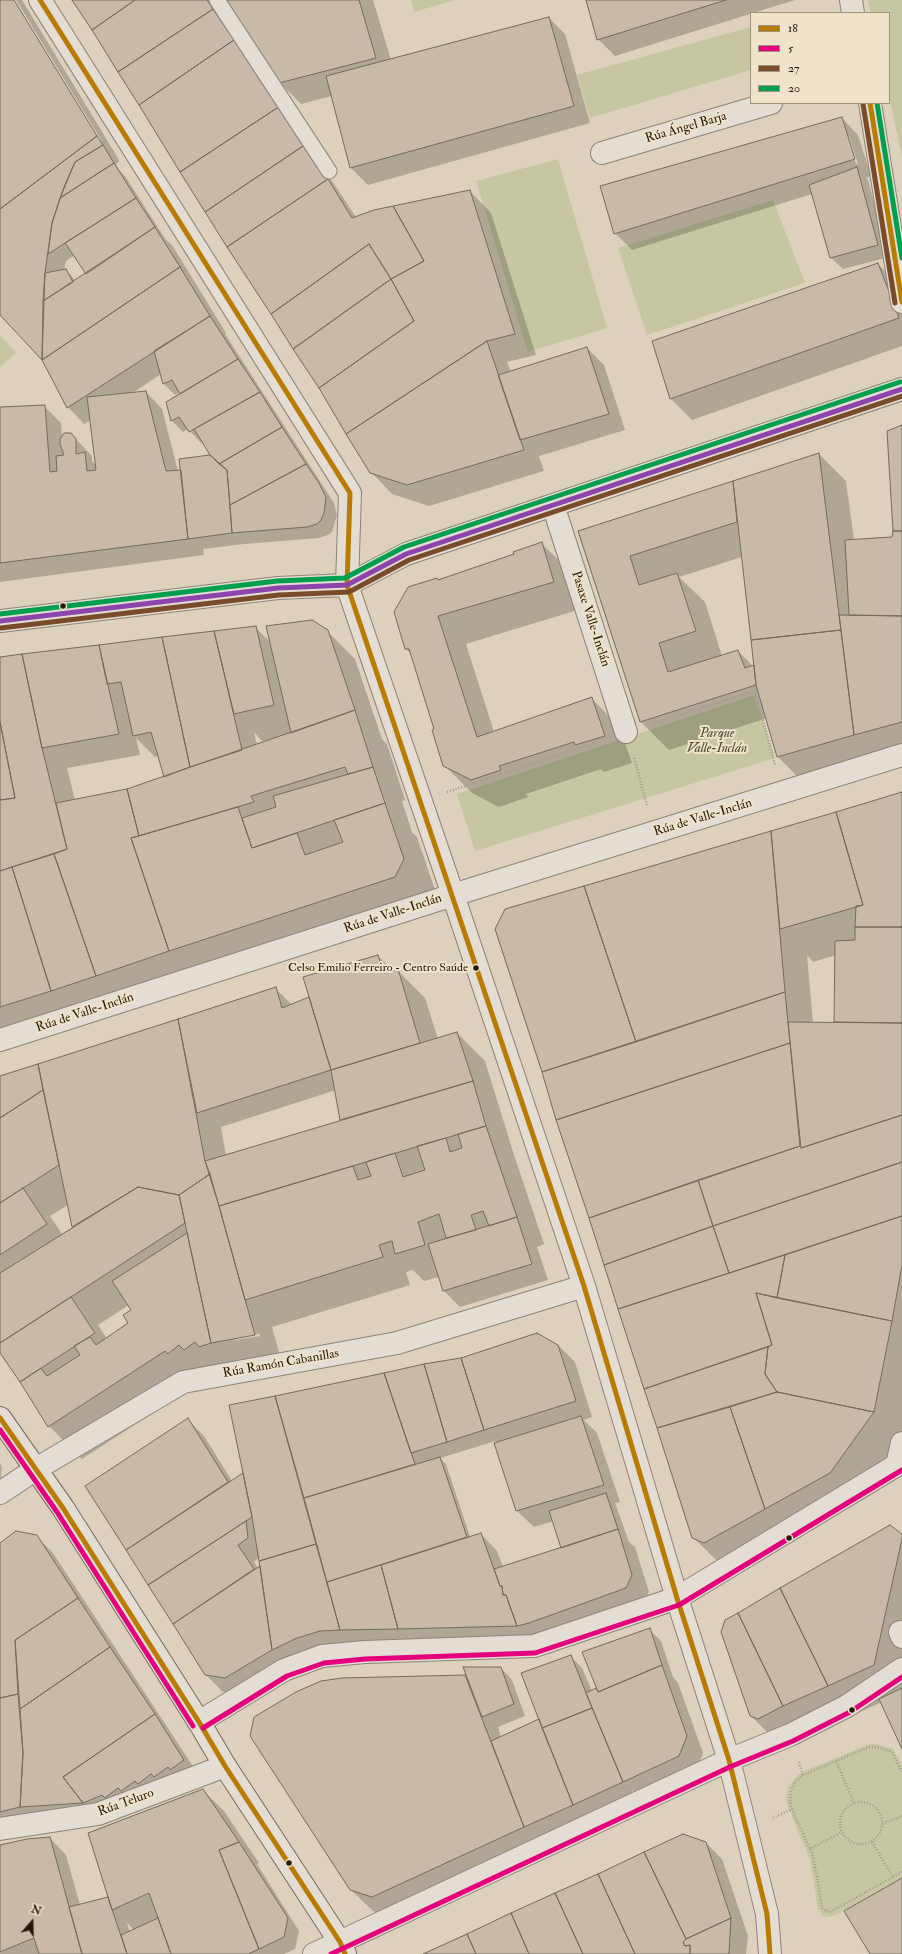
<!DOCTYPE html>
<html>
<head>
<meta charset="utf-8">
<style>
  body { margin:0 }
  #map { position:relative; width:902px; height:1954px; overflow:hidden; background:#ddd0bc; font-family:"IM FELL Double Pica",serif }
  canvas { display:block }
  .legend { position:absolute; left:750px; top:12px; width:140px; height:92px; box-sizing:border-box; background:#f1e2ca; border:1px solid #9f927e; margin:0; padding:5px 7px; list-style:none; font-size:12px; color:#25190b }
  .legend li { display:flex; align-items:center; gap:8px; height:20px }
  .legend b { width:20px; border:1px solid #9f927e }
  .north { position:absolute; left:12px; top:1902px; width:40px; height:40px; -webkit-text-stroke:3px #f1e2ca; paint-order:stroke; rotate:20deg; font-size:11px; font-weight:700; line-height:16px; text-align:center; color:#25190b }
  .north::after { content:''; display:block; margin:auto; width:14px; height:18px; background:#25190b; clip-path:polygon(50% 0,100% 100%,50% 72%,0 100%) }
</style>
</head>
<body>
<div id="map">
<canvas width="902" height="1954"></canvas>
<ul class="legend">
<li><b style="height:5px;background:#b87c03"></b>18</li>
<li><b style="height:5px;background:#e5007d"></b>5</li>
<li><b style="height:5px;background:#7a4b2a"></b>27</li>
<li><b style="height:5px;background:#029f4e"></b>20</li>
</ul>
<div class="north">N</div>
</div>
<script>
const ctx = document.querySelector('canvas').getContext('2d');
ctx.lineJoin = 'round';
function fillPath(path, color) { ctx.fillStyle = color; ctx.fill(path, 'evenodd'); }
const toPath = rows => new Path2D(rows.map(r => 'M' + r).join(''));
function trace(path, color, width, dash) { ctx.strokeStyle = color; ctx.lineWidth = width; ctx.lineCap = dash ? 'butt' : 'round'; ctx.setLineDash(dash || []); ctx.stroke(path); }
function write(font, color, halo, rows, align = 'center') {
  ctx.font = font + ' "IM FELL Double Pica",serif'; ctx.lineWidth = 4; ctx.setLineDash([]); ctx.textBaseline = 'middle'; ctx.strokeStyle = halo; ctx.fillStyle = color; for (const [text, x, y, turn = 0] of rows) {
    ctx.save(); ctx.translate(x, y); ctx.rotate((+turn || 0) * Math.PI / 180); ctx.textAlign = isNaN(turn) ? turn : align; if (halo) ctx.strokeText(text, 0, 0); ctx.fillText(text, 0, 0); ctx.restore();
  }
}
fillPath(toPath([
  [411,0,455,0,414,12],
  [868,0,902,0,902,156,889,97,889,13,871,13],
  [751,27,751,70,590,118,577,75],
  [558,159,607,328,528,352,476,181],
  [773,200,805,283,647,335,618,248],
  [0,335,16,353,0,367],
  [754,695,775,758,475,851,457,794],
  [875,1744,893,1749,902,1764,902,1878,844,1911,829,1917,823,1916,818,1909,810,1860,788,1807,786,1798,788,1787,798,1775,805,1771,867,1745]
]), '#c6c6a2');
fillPath(toPath([
  [0,0,13,0,99,141,101,140,16,0,22,0,118,158,119,162,116,164,119,170,125,176,166,240,172,245,226,333,225,334,334,503,337,515,332,532,328,535,319,538,244,544,203,549,204,555,0,582,0,408,44,406,61,423,62,438,71,434,92,456,92,461,96,465,91,420,84,424,68,407,43,359,0,314],
  [75,255,87,273,75,281,71,275,64,270,66,261],
  [161,374,164,384,175,395,180,392,182,394,168,402,172,421,183,432,188,429,201,443,203,442,211,456,182,471,178,471,162,409,146,392,131,394],
  [73,0,211,0,356,217,470,191,491,213,536,355,507,362,511,372,587,348,604,365,625,430,539,456,544,471,429,506,392,494,371,472,321,389],
  [226,0,373,0,391,60,549,18,565,34,590,123,368,185,351,168,332,96,301,104,280,83],
  [587,0,795,0,615,56,598,39],
  [842,118,858,135,871,176,866,178,868,180,889,257,843,269,831,258,812,194,632,250,615,233],
  [847,136,849,136,858,164,856,164],
  [878,264,899,285,902,293,902,346,692,420,671,399,653,341],
  [902,426,902,763,810,789,777,756,767,718,669,750,641,722,580,532,819,454,846,481,854,540,894,538],
  [742,557,755,666,753,666,738,651,722,656,705,602,679,577],
  [542,544,570,571,581,609,466,644,494,732,592,699,619,726,632,763,604,772,601,769,526,794,528,797,499,807,472,793,444,765,436,730,411,654,406,649,439,581,515,555],
  [255,627,271,643,327,631,355,659,382,739,387,744,405,800,402,801,412,832,417,837,436,893,0,1044,0,657],
  [254,732,262,741,271,740,257,745],
  [136,738,155,757,159,756,166,777,127,790,75,800,67,768,140,755],
  [902,793,902,1439,858,1501,721,1565,693,1537,543,1072,771,832],
  [807,955,813,962,836,955,835,1023,813,1023],
  [378,956,393,971,397,970,425,998,438,1039,457,1033,485,1061,514,1155,544,1244,537,1247,548,1280,460,1307,443,1290,439,1277,424,1281,413,1270,406,1272,410,1285,272,1327,282,1363,199,1383,82,1459,49,1426,0,1350,0,1077,275,988,292,1005,309,998,311,1001],
  [336,1090,341,1121,226,1156,221,1127],
  [68,1205,73,1227,62,1234,50,1216],
  [129,1305,133,1310,130,1324,107,1339,98,1325],
  [260,1334,260,1336,235,1340,235,1338],
  [558,1345,575,1362,592,1417,584,1420,597,1433,620,1502,615,1503,629,1542,635,1547,649,1592,643,1604,546,1639,354,1641,356,1647,242,1695,223,1692,206,1675,86,1486,187,1419,204,1436,232,1481,244,1474,231,1406,462,1358],
  [496,1441,517,1511,534,1527,554,1521,562,1548,503,1567,497,1551,481,1534,470,1537,446,1464,440,1458],
  [259,1558,261,1566,258,1568,254,1562],
  [0,1463,2,1467,0,1483],
  [902,1535,902,1747,882,1702,786,1746,779,1744,751,1716],
  [36,1536,53,1553,200,1777,0,1832,0,1544],
  [649,1629,661,1641,673,1677,678,1683,703,1753,695,1773,640,1798,632,1790,633,1794,393,1918,373,1911,351,1890,465,1676,468,1679,501,1668,512,1680,525,1716,498,1727,501,1737,539,1720,570,1656,582,1668,592,1691,598,1688],
  [203,1790,224,1811,259,1863,257,1864,299,1931,295,1949,284,1954,0,1954,0,1846,50,1838,66,1855,80,1905,108,1898],
  [127,1923,134,1930,130,1932],
  [705,1842,722,1859,748,1936,746,1954,426,1954]
]), '#0003');
const building = toPath([
  [0,0,14,0,97,136,0,209,0,0],
  [72,0,135,0,92,30,72,0],
  [135,0,207,0,213,9,118,72,92,30,135,0],
  [225,0,359,0,376,58,279,83,225,0],
  [586,0,726,0,597,40,586,0],
  [213,9,234,40,139,105,118,72,213,9],
  [549,17,574,106,350,168,326,76,549,17],
  [234,40,280,106,180,172,139,105,234,40],
  [280,106,306,144,205,212,180,172,280,106],
  [842,117,855,159,614,234,600,186,842,117],
  [97,136,103,145,75,162,64,187,52,223,45,273,42,360,0,315,0,209,97,136],
  [306,144,328,179,227,247,205,212,306,144],
  [103,145,114,163,60,198,75,162,103,145],
  [114,163,136,198,48,254,52,223,60,198,114,163],
  [857,167,878,245,830,258,809,185,857,167],
  [328,179,352,218,374,210,393,206,424,261,391,279,369,244,271,314,227,247,328,179],
  [470,190,515,334,487,341,346,434,319,388,414,321,391,279,424,261,393,206,470,190],
  [136,198,155,227,86,274,65,243,136,198],
  [155,227,180,267,42,360,43,301,155,227],
  [369,244,391,279,293,349,271,314,369,244],
  [878,263,899,318,670,399,652,341,878,263],
  [180,267,210,316,67,408,42,360,180,267],
  [66,269,73,282,43,301,45,273,66,269],
  [391,279,414,321,319,388,293,349,391,279],
  [210,316,238,359,180,394,172,380,163,384,154,351,210,316],
  [487,341,524,450,407,485,370,473,346,434,487,341],
  [587,347,609,414,520,440,498,375,587,347],
  [238,359,260,392,189,432,179,417,171,421,166,402,238,359],
  [146,391,166,471,181,470,188,539,0,563,0,407,45,405,50,472,57,471,56,456,64,455,60,444,60,439,64,433,71,433,76,439,76,454,85,452,87,471,96,470,87,397,146,391],
  [260,392,282,427,219,464,210,455,194,429,260,392],
  [902,425,902,531,893,531,887,431,902,425],
  [282,427,306,464,230,505,227,470,219,464,282,427],
  [819,453,841,630,751,640,733,481,819,453],
  [210,455,227,470,232,533,188,539,179,459,210,455],
  [306,464,319,483,326,497,324,513,321,520,317,524,307,527,232,533,230,505,306,464],
  [733,481,737,522,630,556,639,585,677,573,696,631,659,643,668,672,738,650,745,668,754,665,756,685,640,722,578,531,733,481],
  [893,531,902,531,902,616,849,615,845,540,892,537,893,531],
  [542,542,554,582,438,616,477,737,592,697,605,736,575,745,574,742,499,766,501,770,471,780,443,766,432,730,434,729,409,649,405,649,394,612,408,587,437,578,438,580,514,554,513,552,542,542],
  [839,615,902,616,902,722,854,735,839,615],
  [312,620,328,630,355,710,291,733,266,626,312,620],
  [256,626,274,705,234,714,214,631,256,626],
  [841,630,854,735,777,757,756,685,751,640,841,630],
  [214,631,242,750,190,767,162,637,214,631],
  [162,637,190,767,164,777,151,732,133,736,121,682,107,684,99,645,162,637],
  [99,645,119,734,42,748,22,654,99,645],
  [22,654,42,748,67,849,0,871,0,800,15,798,0,722,0,657,22,654],
  [355,710,373,767,348,774,345,767,251,796,254,802,139,836,127,789,355,710],
  [0,722,15,798,0,800,0,722],
  [373,767,385,803,252,848,242,818,276,807,273,796,373,767],
  [127,789,139,836,131,838,169,951,96,976,54,854,67,849,56,803,127,789],
  [902,792,902,927,855,927,856,906,863,905,836,812,902,792],
  [385,803,404,859,395,877,169,951,131,838,238,807,252,848,297,833,305,855,343,842,334,820,385,803],
  [836,812,863,905,780,929,771,831,836,812],
  [771,831,785,992,636,1042,584,886,771,831],
  [54,854,96,976,51,991,12,867,54,854],
  [12,867,51,991,0,1007,0,871,12,867],
  [584,886,636,1042,542,1072,495,929,505,909,584,886],
  [855,927,902,927,902,1023,834,1022,835,941,855,940,855,927],
  [378,955,384,973,398,969,420,1043,331,1070,303,977,378,955],
  [276,987,282,1008,309,997,331,1070,197,1113,178,1019,276,987],
  [785,992,790,1043,556,1120,542,1072,785,992],
  [178,1019,205,1161,210,1174,179,1195,138,1187,72,1227,38,1064,178,1019],
  [788,1022,902,1023,902,1115,801,1148,788,1022],
  [457,1032,473,1081,340,1120,331,1070,457,1032],
  [790,1043,800,1146,589,1218,556,1120,790,1043],
  [38,1064,43,1090,0,1118,0,1076,38,1064],
  [473,1081,486,1126,219,1206,205,1161,473,1081],
  [43,1090,59,1165,0,1203,0,1118,43,1090],
  [902,1115,902,1162,713,1226,698,1180,800,1146,801,1148,902,1115],
  [486,1126,517,1217,489,1226,483,1211,471,1215,476,1230,446,1238,439,1214,418,1222,425,1245,395,1254,392,1241,379,1245,383,1257,245,1300,219,1206,353,1166,358,1180,371,1176,366,1162,395,1153,403,1177,425,1170,417,1146,446,1138,450,1152,462,1148,458,1134,486,1126],
  [902,1162,902,1216,729,1273,713,1226,902,1162],
  [210,1174,255,1335,211,1343,179,1195,210,1174],
  [698,1180,713,1226,604,1265,589,1218,698,1180],
  [138,1187,179,1195,185,1223,0,1343,0,1273,138,1187],
  [23,1188,47,1224,0,1255,0,1203,23,1188],
  [902,1216,902,1265,892,1321,777,1298,785,1255,902,1216],
  [517,1217,532,1264,443,1291,428,1244,517,1217],
  [713,1226,729,1273,618,1309,604,1265,713,1226],
  [187,1233,211,1343,199,1347,195,1342,184,1350,179,1345,168,1354,165,1351,48,1427,20,1382,41,1368,47,1376,80,1355,74,1346,90,1337,96,1345,128,1323,123,1315,131,1310,112,1281,187,1233],
  [785,1255,777,1298,756,1293,772,1345,644,1389,618,1309,785,1255],
  [756,1293,892,1321,874,1412,777,1392,765,1374,768,1347,772,1345,756,1293],
  [71,1297,95,1333,20,1382,0,1353,0,1343,71,1297],
  [537,1333,558,1345,576,1401,484,1430,461,1358,537,1333],
  [768,1347,765,1374,777,1392,657,1428,644,1389,768,1347],
  [461,1358,484,1430,447,1442,424,1364,461,1358],
  [424,1364,447,1442,411,1453,384,1373,424,1364],
  [384,1373,415,1464,304,1498,275,1396,384,1373],
  [777,1392,874,1412,830,1473,765,1509,730,1407,777,1392],
  [275,1396,316,1544,259,1561,252,1517,229,1405,275,1396],
  [730,1407,765,1509,704,1543,692,1538,657,1428,730,1407],
  [581,1416,604,1485,516,1511,494,1443,581,1416],
  [188,1418,228,1482,126,1550,85,1486,188,1418],
  [440,1457,467,1537,327,1582,304,1498,440,1457],
  [243,1473,252,1517,148,1585,126,1550,243,1473],
  [606,1493,618,1529,561,1548,549,1511,606,1493],
  [246,1521,248,1538,238,1545,254,1569,173,1624,148,1585,246,1521],
  [890,1525,902,1534,902,1539,874,1665,828,1686,780,1588,890,1525],
  [618,1529,632,1575,626,1588,529,1623,517,1626,506,1595,503,1595,502,1586,500,1586,494,1569,618,1529],
  [16,1531,37,1535,78,1598,15,1640,18,1694,0,1698,0,1543,16,1531],
  [481,1533,500,1586,502,1586,503,1595,506,1595,517,1626,398,1629,381,1565,481,1533],
  [316,1544,340,1630,320,1631,297,1638,272,1650,259,1561,316,1544],
  [381,1565,398,1629,340,1630,327,1582,381,1565],
  [260,1566,272,1650,225,1678,205,1675,173,1624,260,1566],
  [780,1588,828,1686,783,1706,738,1613,780,1588],
  [78,1598,110,1647,20,1709,15,1640,78,1598],
  [738,1613,783,1706,758,1719,750,1716,721,1632,725,1620,738,1613],
  [650,1628,662,1665,598,1692,582,1652,650,1628],
  [110,1647,155,1714,63,1777,83,1803,20,1807,23,1753,20,1709,110,1647],
  [571,1655,592,1708,542,1728,521,1673,571,1655],
  [662,1665,687,1736,679,1756,623,1782,586,1693,596,1688,598,1692,662,1665],
  [463,1667,501,1667,514,1704,482,1717,463,1667],
  [465,1675,524,1827,372,1897,350,1890,250,1736,254,1717,296,1692,321,1681,342,1678,465,1675],
  [902,1688,902,1749,879,1699,902,1688],
  [18,1694,23,1753,20,1807,0,1812,0,1698,18,1694],
  [592,1708,623,1782,573,1805,542,1728,592,1708],
  [155,1714,184,1760,170,1770,168,1767,154,1777,151,1774,138,1784,135,1781,121,1791,118,1788,105,1798,102,1795,83,1803,63,1777,155,1714],
  [539,1719,573,1805,524,1827,491,1741,539,1719],
  [203,1789,239,1842,219,1850,259,1949,248,1954,171,1954,149,1893,112,1910,88,1833,203,1789],
  [683,1834,706,1842,731,1918,686,1939,644,1852,683,1834],
  [50,1837,82,1954,39,1954,34,1938,0,1952,0,1845,27,1839,50,1837],
  [239,1842,288,1918,284,1937,259,1949,219,1850,239,1842],
  [644,1852,686,1939,683,1942,685,1946,690,1945,690,1954,635,1954,598,1874,644,1852],
  [598,1874,635,1954,583,1954,555,1893,598,1874],
  [902,1878,902,1954,870,1954,844,1911,902,1878],
  [555,1893,583,1954,529,1954,511,1913,555,1893],
  [108,1897,127,1954,82,1954,69,1907,108,1897],
  [511,1913,529,1954,476,1954,467,1934,511,1913],
  [158,1918,171,1954,127,1954,121,1935,158,1918],
  [731,1918,729,1954,690,1954,690,1945,685,1946,683,1942,686,1939,731,1918],
  [467,1934,476,1954,423,1954,467,1934]
]);
fillPath(building, '#c9b9a9');
trace(building, '#736b5f', 1);
const lane = toPath([
  [217,0,329,171]
]);
const street = toPath([
  [40,0,350,493,347,585,453,895,584,1286,677,1598,729,1760,767,1914,770,1954],
  [851,0,853,13],
  [870,103,902,302],
  [602,153,771,103],
  [553,505,626,732],
  [0,621,278,588,347,585,406,554,902,389],
  [0,1040,453,895,902,755],
  [897,1465,902,1443],
  [0,1493,36,1469,183,1382,397,1343,584,1286],
  [900,1632,902,1637],
  [199,1722,284,1670,322,1656,365,1652,534,1646,677,1598,902,1462],
  [0,1829,98,1814,225,1766],
  [314,1954,729,1760,790,1735,847,1706,902,1669]
]);
const secondary = toPath([
  [0,1418,63,1508,199,1722,225,1766,340,1942,345,1954]
]);
trace(lane, '#8d8477', 17);
trace(street, '#8d8477', 24);
trace(secondary, '#736b5f', 24);
trace(toPath([
  [652,724,755,691,775,765],
  [634,758,647,805],
  [447,792,600,741],
  [836,1761,854,1803],
  [799,1762,803,1775],
  [902,1772,893,1754,890,1751,877,1747,869,1747,803,1775,796,1781,791,1791,790,1800,793,1812,812,1853,817,1876,822,1908,826,1911,830,1912,902,1872],
  '840 1823a21 21 0 1 1 42 0a21 21 0 1 1-42 0Z',
  [773,1818,792,1809],
  [882,1824,902,1816],
  [872,1842,893,1877],
  [810,1849,842,1832]
]), '#9f9a91', 2.5, [1, 2]);
trace(lane, '#e3ddd3', 15);
trace(street, '#e3ddd3', 22);
trace(secondary, '#e3ddd3', 22);
trace(toPath([
  [40,0,350,493,347,585,584,1286,677,1598,729,1760,767,1914,770,1954],
  [870,103,902,302],
  [0,1418,63,1508,199,1722,225,1766,340,1942,345,1954]
]), '#b87c03', 5);
trace(toPath([
  [0,1430,57,1512,193,1726],
  [203,1728,287,1676,324,1663,365,1659,535,1653,679,1605,902,1470],
  [331,1954,732,1766,793,1741,850,1712,902,1677]
]), '#e5007d', 5);
trace(toPath([
  [863,104,895,303],
  [1,628,279,595,349,592,409,560,902,396]
]), '#7a4b2a', 5);
trace(toPath([
  [877,103,902,258],
  [0,614,277,581,345,578,404,547,900,382]
]), '#029f4e', 5);
trace(toPath([
  [0,621,278,588,347,585,406,554,902,389]
]), '#8e44ad', 5);
for (const [x, y, r, color] of [
  [63,606,3.5,"#25190b"],
  [476,968,3.5,"#25190b"],
  [789,1538,3.5,"#25190b"],
  [852,1710,3.5,"#25190b"],
  [289,1863,3.5,"#25190b"]
]) { const dot = new Path2D(); dot.arc(x, y, r, 0, 2 * Math.PI); ctx.fillStyle = color; ctx.fill(dot); trace(dot, '#f1e2ca', 1.5); }
write('12px', '#25190b', '#f1e2ca', [
  ["Celso Emilio Ferreiro - Centro Saúde",468,968]
], 'right');
write('13px', '#25190b', '#f1e2ca', [
  ["Rúa Ángel Barja",686,128,-16],
  ["Pasaxe Valle-Inclán",590,619,72],
  ["Rúa de Valle-Inclán",703,818,-17],
  ["Rúa de Valle-Inclán",393,914,-18],
  ["Rúa de Valle-Inclán",85,1013,-18],
  ["Rúa Ramón Cabanillas",281,1364,-10],
  ["Rúa Teluro",126,1803,-20]
]);
write('italic 13px', '#504a32', '#f1e2ca', [
  ["Parque",717,734],
  ["Valle-Inclán",717,749]
]);
</script>
</body>
</html>
